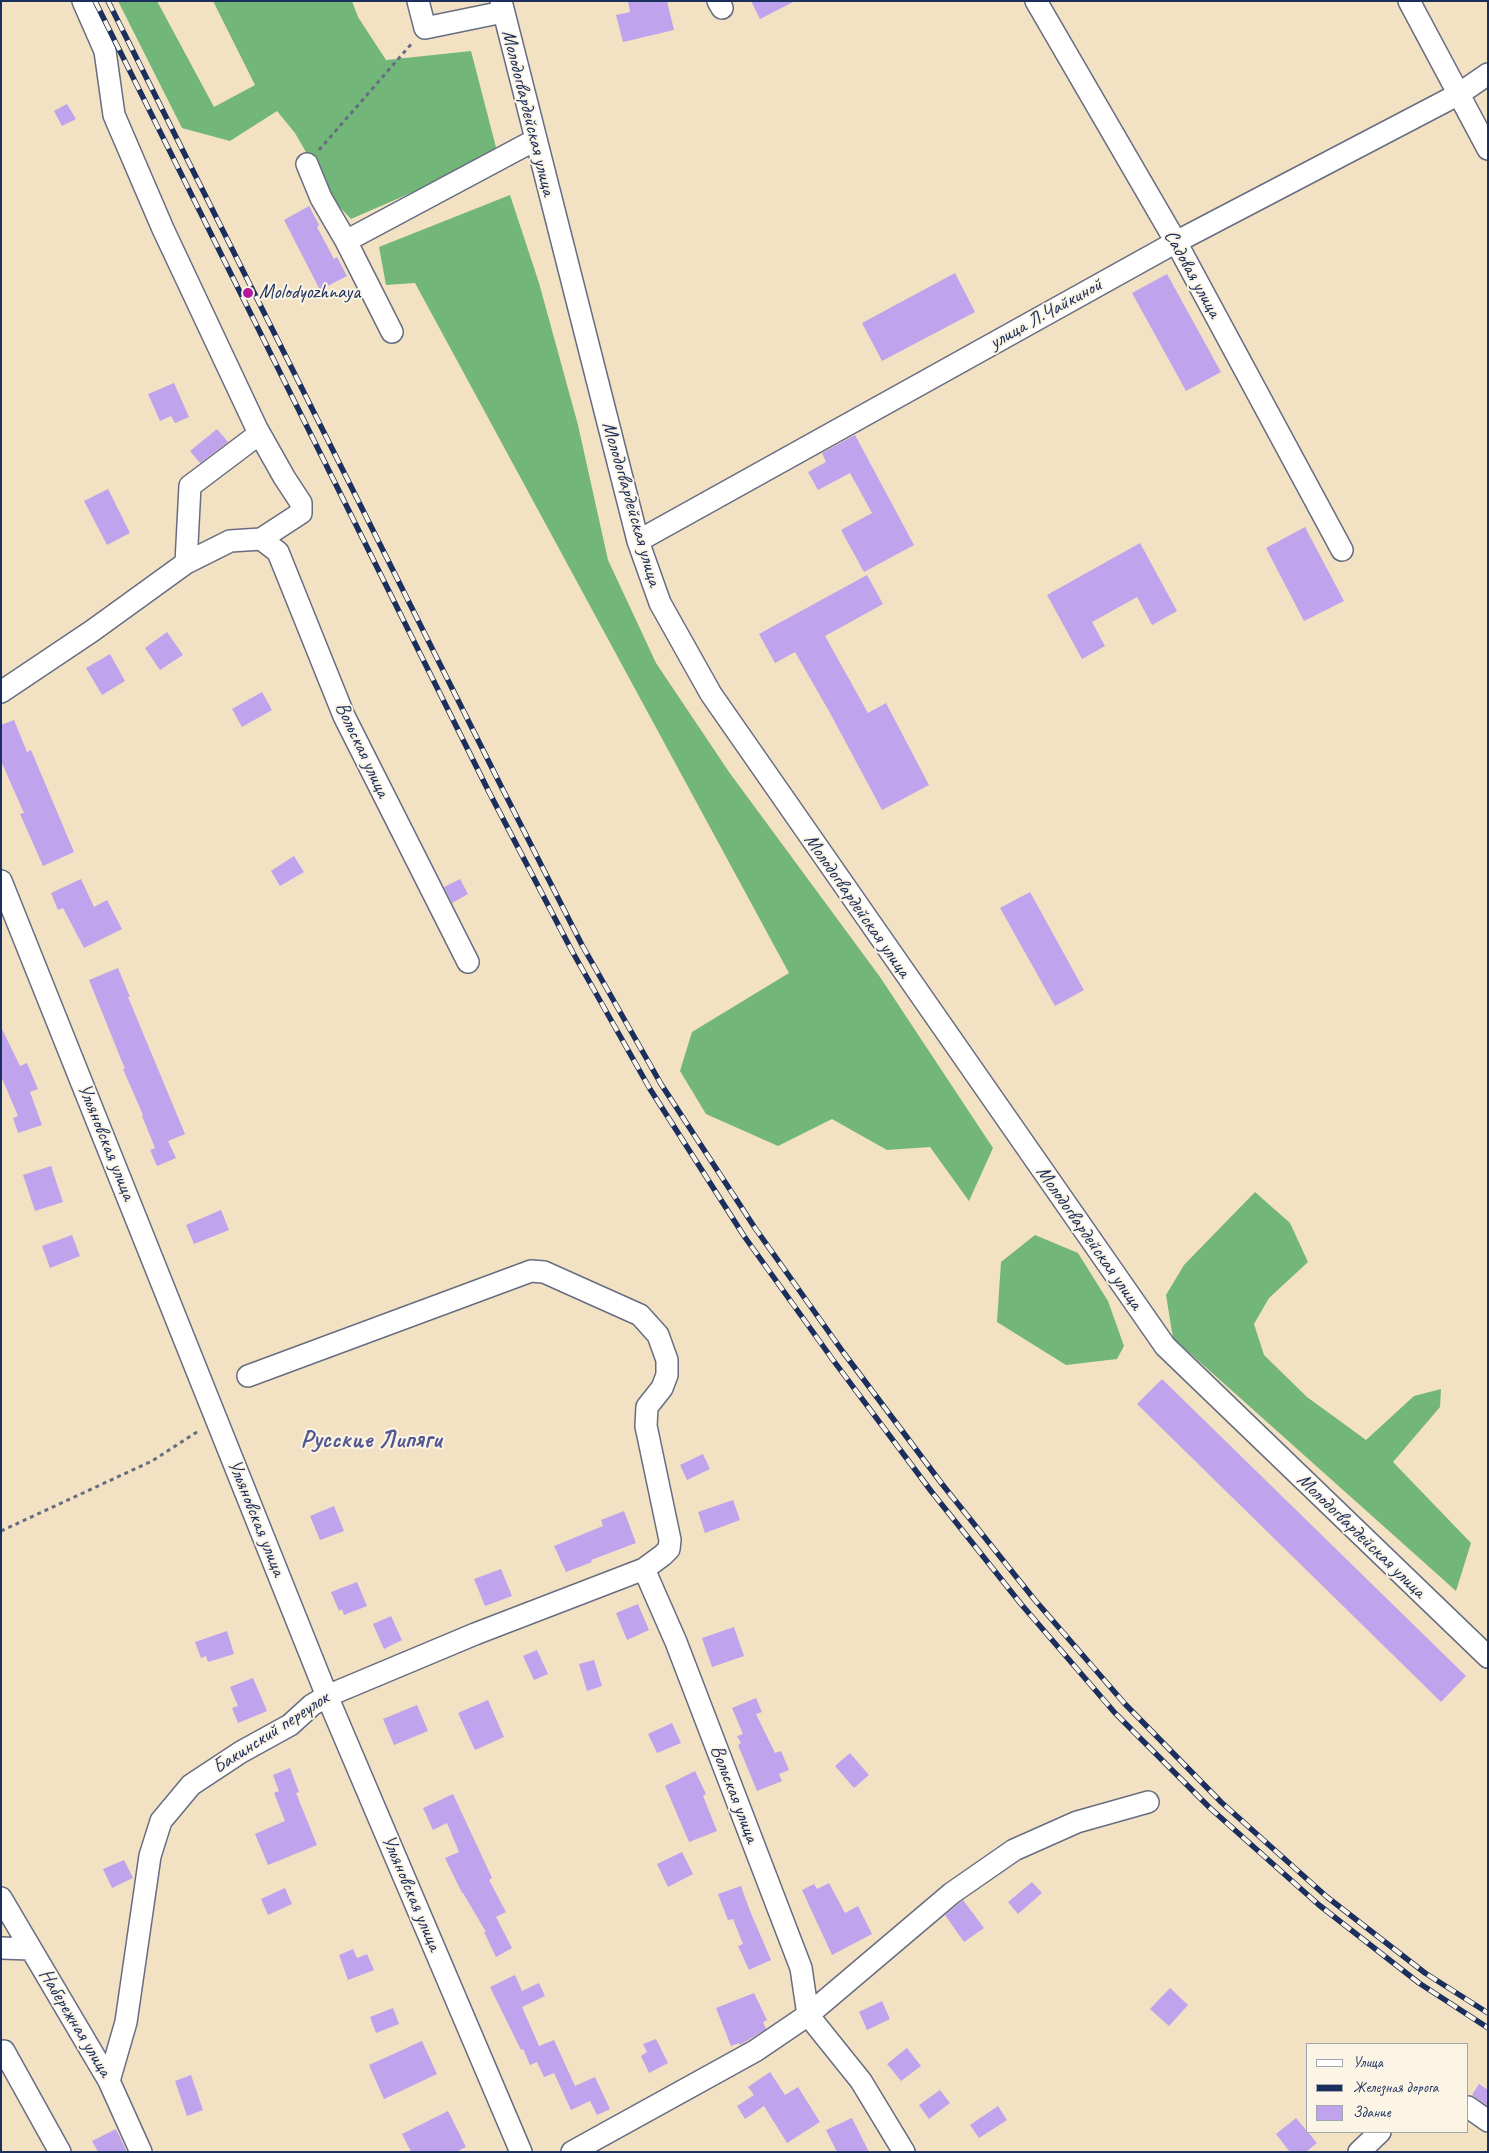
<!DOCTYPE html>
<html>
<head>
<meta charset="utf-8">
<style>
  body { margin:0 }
  #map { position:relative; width:1489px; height:2153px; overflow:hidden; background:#f3e1c3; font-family:Caveat,sans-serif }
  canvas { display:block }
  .frame { position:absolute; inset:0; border:2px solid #1b2f5e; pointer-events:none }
  .legend { position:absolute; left:1306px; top:2043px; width:162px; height:90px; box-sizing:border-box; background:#fcf5e5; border:1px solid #a2a6af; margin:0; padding:6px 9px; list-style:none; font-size:15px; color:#1b2f5e }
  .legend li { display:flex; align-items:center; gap:10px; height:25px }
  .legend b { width:25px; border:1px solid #a2a6af }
</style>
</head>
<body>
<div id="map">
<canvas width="1489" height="2153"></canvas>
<div class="frame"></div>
<ul class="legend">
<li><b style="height:6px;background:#fff"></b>Улица</li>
<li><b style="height:6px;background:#1b2f5e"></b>Железная дорога</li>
<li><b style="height:14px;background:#bfa3ed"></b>Здание</li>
</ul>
</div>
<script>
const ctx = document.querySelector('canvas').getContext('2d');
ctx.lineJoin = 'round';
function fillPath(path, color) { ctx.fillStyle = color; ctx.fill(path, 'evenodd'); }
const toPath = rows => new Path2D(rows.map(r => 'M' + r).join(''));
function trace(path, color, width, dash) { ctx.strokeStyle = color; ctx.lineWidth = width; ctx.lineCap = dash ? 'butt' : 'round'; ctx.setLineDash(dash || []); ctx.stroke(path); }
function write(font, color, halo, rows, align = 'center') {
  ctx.font = font + ' Caveat,sans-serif'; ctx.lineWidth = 4; ctx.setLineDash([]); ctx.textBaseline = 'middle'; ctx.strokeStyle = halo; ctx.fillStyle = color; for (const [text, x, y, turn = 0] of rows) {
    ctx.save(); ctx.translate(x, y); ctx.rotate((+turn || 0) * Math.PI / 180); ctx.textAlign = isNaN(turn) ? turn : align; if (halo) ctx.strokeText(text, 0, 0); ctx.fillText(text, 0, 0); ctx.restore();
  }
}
fillPath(toPath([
  [118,1,157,1,214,107,255,85,213,1,352,1,358,17,386,60,471,51,498,155,351,219,334,201,295,133,277,111,230,141,182,128],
  [510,195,539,283,578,425,608,560,656,663,729,772,880,977,993,1148,969,1201,930,1147,887,1150,832,1119,778,1146,706,1114,680,1071,692,1032,789,973,415,283,386,285,379,247],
  [1255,1192,1290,1223,1308,1262,1269,1298,1254,1324,1264,1355,1307,1397,1366,1440,1414,1396,1441,1389,1440,1407,1393,1462,1471,1543,1456,1591,1173,1338,1166,1295,1184,1265],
  [1035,1235,1078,1253,1108,1301,1124,1346,1117,1359,1066,1365,997,1322,1001,1262]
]), '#72b679');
fillPath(toPath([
  [628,1,667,1,674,30,623,42,616,15,630,12],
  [751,1,795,1,760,19],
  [67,104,76,119,62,126,54,111],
  [309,206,319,225,317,227,334,259,337,257,347,276,320,290,284,220],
  [955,273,975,312,882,361,862,323],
  [1167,274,1221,372,1186,391,1132,293],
  [174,383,189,417,175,423,171,416,160,421,148,394],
  [217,429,228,442,200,463,190,451],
  [855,435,914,545,864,572,841,530,872,513,850,473,818,490,808,472,826,462,822,453],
  [108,489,130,533,107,545,84,501],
  [1305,527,1344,601,1304,621,1266,548],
  [1140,543,1177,611,1152,625,1137,597,1092,622,1105,646,1082,659,1047,595],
  [867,575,883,604,825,636,868,713,886,703,929,785,882,810,830,713,795,652,775,663,759,634],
  [167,632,183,655,160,670,145,648],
  [110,654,125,681,102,695,86,668],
  [262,692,272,710,242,727,232,709],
  [14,720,27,752,31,750,74,852,43,866,20,814,24,813,1,761,1,725],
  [294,856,304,872,280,886,271,871],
  [81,879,94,907,107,900,122,929,84,948,63,908,58,910,51,893],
  [460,879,468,894,452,903,444,887],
  [1030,892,1084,990,1055,1006,1000,908],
  [118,968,130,997,128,997,185,1134,168,1141,176,1158,157,1166,150,1150,155,1148,142,1116,143,1115,123,1069,125,1069,89,980],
  [1,1027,20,1066,27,1063,38,1089,30,1092,42,1125,18,1133,13,1118,18,1116,1,1076],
  [51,1166,63,1202,35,1211,23,1175],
  [221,1210,229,1230,194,1244,186,1225],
  [72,1235,80,1256,50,1268,42,1246],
  [1162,1379,1466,1676,1441,1702,1137,1404],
  [703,1454,710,1469,687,1480,680,1465],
  [733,1500,740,1520,705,1533,698,1512],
  [334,1506,344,1531,320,1540,310,1516],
  [624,1511,636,1543,591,1560,592,1562,566,1572,554,1546,603,1526,601,1520],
  [501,1569,512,1596,485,1606,474,1579],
  [357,1582,367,1606,344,1615,342,1609,339,1611,331,1592],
  [638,1604,649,1630,627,1640,616,1613],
  [391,1616,402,1640,384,1649,373,1624],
  [734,1627,744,1656,712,1667,702,1638],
  [227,1631,234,1654,208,1662,206,1656,201,1658,195,1642],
  [537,1650,548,1674,534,1680,523,1656],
  [594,1660,602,1686,587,1691,579,1664],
  [253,1678,267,1711,238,1723,232,1708,238,1706,230,1687],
  [756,1698,762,1712,756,1714,775,1753,781,1751,789,1770,779,1774,782,1781,757,1791,738,1745,741,1743,737,1736,743,1734,732,1708],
  [488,1700,504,1737,475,1750,458,1713],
  [417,1705,428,1731,394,1745,383,1719],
  [672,1723,681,1743,657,1753,648,1734],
  [850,1753,869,1775,854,1788,835,1766],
  [290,1768,299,1792,296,1793,317,1845,268,1865,255,1834,285,1821,274,1793,279,1791,273,1775],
  [695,1771,706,1794,703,1796,717,1831,689,1842,665,1786],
  [453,1794,492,1878,489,1880,506,1912,496,1917,512,1948,496,1957,484,1932,486,1932,463,1893,462,1893,445,1858,459,1852,447,1823,433,1830,423,1808],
  [682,1852,693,1874,668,1887,657,1864],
  [124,1860,133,1878,112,1888,103,1869],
  [1032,1882,1042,1893,1018,1914,1008,1902],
  [829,1883,845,1913,858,1906,872,1934,832,1955,802,1890,814,1884,817,1889],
  [741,1886,750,1911,771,1960,749,1970,738,1946,743,1944,733,1919,728,1920,718,1894],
  [285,1888,292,1904,268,1915,261,1899],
  [963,1900,984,1928,964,1942,945,1915],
  [353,1949,357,1958,367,1954,374,1970,348,1980,339,1955],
  [515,1975,522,1991,539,1983,545,1996,522,2007,539,2046,554,2040,575,2086,595,2077,610,2109,597,2115,590,2101,571,2110,554,2073,544,2077,537,2062,530,2065,523,2049,521,2050,490,1987],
  [1170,1988,1188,2005,1169,2026,1150,2009],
  [754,1993,767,2020,763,2022,766,2029,740,2045,739,2043,731,2046,716,2008],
  [882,2001,890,2019,867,2030,859,2012],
  [393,2008,399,2024,376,2033,370,2017],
  [656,2039,668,2063,649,2073,641,2056,647,2052,643,2044],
  [422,2041,437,2074,384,2099,369,2065],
  [907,2048,921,2066,901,2081,887,2064],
  [770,2072,785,2095,798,2087,820,2122,787,2143,764,2106,745,2119,737,2106,754,2095,748,2087],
  [191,2075,203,2110,187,2116,175,2081],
  [1479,2084,1488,2090,1488,2106,1472,2095],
  [940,2090,950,2103,929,2119,919,2105],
  [998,2106,1007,2120,979,2138,970,2125],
  [448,2111,466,2147,456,2152,411,2152,402,2134],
  [852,2118,869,2152,837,2152,826,2130],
  [1296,2118,1317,2143,1306,2152,1290,2152,1276,2134],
  [116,2129,127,2152,98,2152,92,2141]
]), '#bfa3ed');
const minor = toPath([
  [83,1,105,51,114,115,163,229,257,429,255,437,190,486,186,563],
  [418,1,425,28,503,12],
  [501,1,638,541,660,603,711,694,1165,1346,1488,1657],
  [718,1,722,8],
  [1036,1,1176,242,1342,550],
  [1409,1,1488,149],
  [307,164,321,198,346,241,392,332],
  [346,241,535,140],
  [261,539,278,552,344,716,468,962],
  [638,541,1176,242,1459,94,1488,74],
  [1,692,92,631,186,563,230,541,261,539,301,513,301,503,284,477,257,429],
  [1,881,327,1696,521,2152],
  [248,1376,531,1271,544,1272,640,1315,658,1335,667,1360,667,1375,662,1388,647,1407,646,1426,670,1540,669,1549,663,1555,644,1569,676,1642,801,1968,808,2015,861,2081,904,2152],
  [1,1898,109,2081,141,2152],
  [1,1948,31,1949],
  [4,2051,60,2152],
  [109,2081,126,2022,150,1856,161,1821,191,1785,241,1752,290,1725,312,1705,327,1696,475,1634,644,1569],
  [1468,2107,1488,2121],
  [572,2152,755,2051,808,2015,952,1893,1014,1850,1077,1822,1148,1802],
  [1359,2152,1380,2132]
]);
trace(minor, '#676d81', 24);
trace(toPath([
  [319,150,413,42],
  [1,1531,152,1461,200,1430]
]), '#676d81', 3, [4, 4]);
trace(minor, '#fff', 21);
const rail = toPath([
  [95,1,489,792,572,951,650,1089,744,1236,833,1360,931,1491,1021,1604,1115,1713,1210,1808,1319,1905,1419,1983,1488,2028],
  [108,1,501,786,582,945,661,1084,755,1228,843,1352,942,1484,1034,1599,1125,1704,1221,1802,1327,1897,1425,1973,1488,2013]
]);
trace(rail, '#1b2f5e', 5.5);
trace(rail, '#fcf5e5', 4, [11]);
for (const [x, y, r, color] of [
  [248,293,6,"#b5179e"]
]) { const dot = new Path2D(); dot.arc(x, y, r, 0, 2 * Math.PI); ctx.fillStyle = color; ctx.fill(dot); trace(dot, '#fcf5e5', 2); }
write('20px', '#1b2f5e', '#fcf5e5', [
  ["Молодогвардейская улица",528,113,76],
  ["Садовая улица",1192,274,61],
  ["улица Л.Чайкиной",1046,314,-29],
  ["Молодогвардейская улица",631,504,74],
  ["Вольская улица",362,750,65],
  ["Молодогвардейская улица",857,906,55],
  ["Ульяновская улица",106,1142,68],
  ["Молодогвардейская улица",1089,1238,55],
  ["Ульяновская улица",256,1518,68],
  ["Молодогвардейская улица",1361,1536,44],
  ["Бакинский переулок",271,1733,-33],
  ["Вольская улица",734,1794,69],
  ["Ульяновская улица",411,1893,67],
  ["Набережная улица",75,2023,59]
]);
write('20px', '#1b2f5e', '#fcf5e5', [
  ["Molodyozhnaya",259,293]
], 'left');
write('bold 25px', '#545890', '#fcf5e5', [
  ["Русские Липяги",371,1440]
]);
</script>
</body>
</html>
